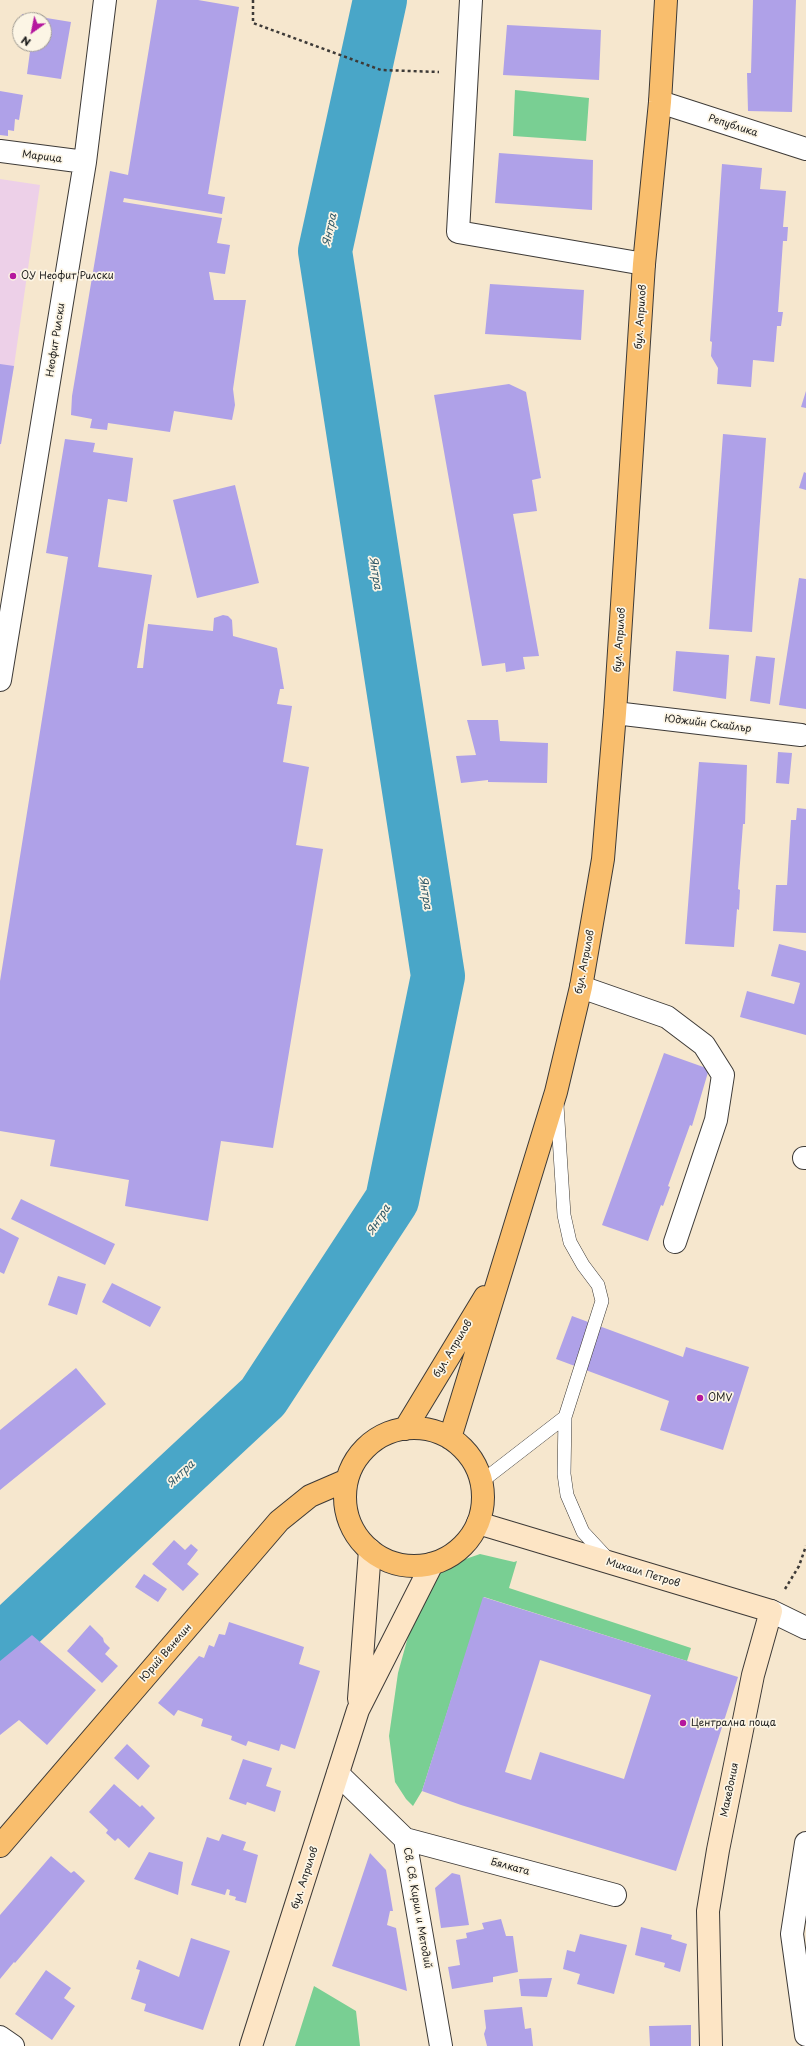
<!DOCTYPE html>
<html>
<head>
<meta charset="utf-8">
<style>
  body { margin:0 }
  #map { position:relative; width:806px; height:2046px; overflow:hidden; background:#f6e7ce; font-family:"Playpen Sans",sans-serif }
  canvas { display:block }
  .north { position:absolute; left:12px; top:12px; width:40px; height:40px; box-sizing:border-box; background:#fcf5e5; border:1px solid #a29e95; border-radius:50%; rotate:213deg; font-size:11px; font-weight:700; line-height:16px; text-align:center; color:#1c1c1c }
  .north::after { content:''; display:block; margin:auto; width:14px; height:18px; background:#b5179e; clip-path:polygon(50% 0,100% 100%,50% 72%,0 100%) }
</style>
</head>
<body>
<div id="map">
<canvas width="806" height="2046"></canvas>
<div class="north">N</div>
</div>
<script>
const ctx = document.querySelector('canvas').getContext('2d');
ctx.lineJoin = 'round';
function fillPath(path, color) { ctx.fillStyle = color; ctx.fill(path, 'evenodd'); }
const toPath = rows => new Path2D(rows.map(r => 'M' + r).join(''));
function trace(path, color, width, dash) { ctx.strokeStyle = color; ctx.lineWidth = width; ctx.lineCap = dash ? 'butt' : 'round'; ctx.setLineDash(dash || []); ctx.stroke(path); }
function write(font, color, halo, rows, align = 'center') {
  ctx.font = font + ' "Playpen Sans",sans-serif'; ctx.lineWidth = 3.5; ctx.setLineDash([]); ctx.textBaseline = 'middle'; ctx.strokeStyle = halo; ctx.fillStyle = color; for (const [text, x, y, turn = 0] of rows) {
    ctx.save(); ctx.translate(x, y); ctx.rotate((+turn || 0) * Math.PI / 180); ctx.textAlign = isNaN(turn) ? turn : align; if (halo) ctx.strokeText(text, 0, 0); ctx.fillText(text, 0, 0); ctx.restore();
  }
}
fillPath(toPath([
  [0,179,40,185,14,366,0,448]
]), '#edd0e8');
fillPath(toPath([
  [515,90,589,98,586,141,513,136],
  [480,1554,514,1562,517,1561,509,1588,691,1648,687,1661,484,1597,422,1791,413,1806,406,1799,395,1782,389,1736,398,1673,411,1626,433,1575,457,1562],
  [314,1986,356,2011,360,2046,295,2046]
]), '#79cf93');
trace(toPath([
  [0,1642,263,1397,392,1200,438,976,325,251,380,0]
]), '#49a6c8', 54);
fillPath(toPath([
  [157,0,198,0,239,7,208,194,225,197,222,214,124,198,123,202,222,218,217,243,230,245,225,274,209,272,214,300,246,300,233,389,235,405,232,420,174,411,170,432,108,423,107,430,90,428,92,419,71,415,72,396,110,171,128,175],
  [753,0,796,0,792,112,748,111,747,73,751,73],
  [22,14,71,22,61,79,27,74,31,44,44,44,44,20,21,20],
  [507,25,601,30,599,80,503,75],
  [0,91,23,95,19,120,15,119,14,131,8,130,8,136,0,135],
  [499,153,593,160,592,210,495,203],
  [722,164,762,168,760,189,786,191,783,227,788,227,787,241,783,241,778,312,783,312,781,326,777,326,774,362,753,360,751,387,717,384,718,368,711,356,712,342,710,341],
  [490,284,584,290,581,340,485,334],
  [0,364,14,366,1,444,0,444],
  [509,384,526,392,541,478,532,480,537,511,513,514,539,656,523,657,525,669,506,672,505,663,482,666,434,395],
  [806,391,806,408,801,407],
  [723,434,766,438,752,632,709,629],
  [65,439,95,443,93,452,133,458,127,502,108,499,98,567,152,575,137,668,143,668,148,624,213,631,214,618,223,615,228,616,232,620,233,636,277,648,284,689,280,689,277,704,292,706,283,762,309,767,296,845,323,849,273,1148,221,1141,208,1221,125,1206,129,1180,50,1166,55,1140,0,1131,0,981,68,557,46,553],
  [804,472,806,473,806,490,799,488],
  [235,485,259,583,197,598,173,500],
  [799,578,806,579,806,709,779,705],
  [676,651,729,655,726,699,673,691],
  [756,656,775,658,770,704,750,701],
  [467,720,498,720,500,741,548,743,547,783,488,782,488,780,461,783,456,756,476,755],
  [778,752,792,753,789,784,776,783],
  [699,762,747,765,745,824,743,824,738,889,740,890,739,910,737,909,734,947,685,944],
  [797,808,806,809,806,933,773,931,776,885,787,885,791,820,796,820],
  [779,944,806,951,806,1035,740,1017,747,991,794,1004,800,983,771,976],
  [664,1053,709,1069,692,1126,690,1125,668,1186,670,1187,663,1206,661,1205,648,1241,602,1225],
  [21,1199,115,1244,105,1265,11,1219],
  [0,1228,19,1238,4,1274,0,1272],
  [58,1276,86,1284,77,1315,48,1305],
  [112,1283,161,1307,150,1327,102,1302],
  [572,1316,683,1357,686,1347,749,1367,723,1450,660,1430,669,1401,556,1359],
  [76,1368,106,1404,0,1490,0,1430],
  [174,1540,185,1550,191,1544,198,1550,187,1564,199,1574,183,1591,152,1564],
  [144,1574,167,1589,158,1602,135,1587],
  [483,1597,738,1677,676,1871,461,1805,422,1791],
  [540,1660,651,1695,624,1779,540,1752,531,1780,505,1772],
  [229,1622,304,1647,299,1664,320,1671,295,1749,281,1744,279,1751,248,1741,246,1746,231,1740,232,1736,201,1726,203,1719,178,1710,174,1716,158,1703,199,1656,204,1658,209,1645,214,1647,219,1634,225,1635],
  [90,1625,103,1638,104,1642,110,1648,105,1654,118,1666,102,1683,67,1651],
  [32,1635,96,1690,47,1745,19,1720,0,1735,0,1661],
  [127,1744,150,1766,138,1780,114,1758],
  [243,1759,272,1768,266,1786,281,1791,275,1812,247,1802,246,1805,229,1799],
  [114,1784,140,1807,142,1805,155,1818,129,1848,118,1838,115,1841,106,1833,108,1830,89,1812],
  [222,1834,246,1842,243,1850,258,1855,246,1903,235,1900,236,1897,229,1895,230,1890,227,1889,225,1895,191,1885,207,1837,219,1841],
  [149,1852,183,1862,178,1895,134,1879],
  [370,1853,386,1870,393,1911,390,1911,387,1925,396,1928,407,1991,332,1966],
  [51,1856,71,1873,74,1871,85,1881,15,1963,14,1962,0,1979,0,1915],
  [452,1873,460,1875,469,1925,441,1928,435,1888],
  [501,1919,506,1936,513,1936,518,1972,493,1977,493,1982,452,1989,448,1967,460,1965,456,1940,467,1938,466,1933,484,1929,482,1923],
  [641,1927,672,1935,671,1939,687,1944,680,1972,664,1967,665,1963,635,1955],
  [580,1934,627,1945,614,1994,577,1984,580,1974,563,1969,567,1950,575,1952],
  [191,1938,230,1951,203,2030,144,2011,146,2004,131,1999,140,1970,136,1969,139,1960,179,1977],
  [46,1970,71,1988,64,1998,75,2006,52,2040,15,2014],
  [552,1978,547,1997,521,1996,519,1979],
  [522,2007,525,2029,531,2028,533,2046,487,2046,484,2034,486,2028,484,2010],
  [691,2025,691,2046,650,2046,649,2026]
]), '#afa1e8');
const lane = toPath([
  [557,1105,564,1215,570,1242,583,1265,598,1285,602,1301,565,1417,564,1474,567,1495,583,1532,609,1560],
  [481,1482,565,1417]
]);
const street = toPath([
  [471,0,458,232,644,264],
  [660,102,806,149],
  [0,151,85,162],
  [0,680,85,162,105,0],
  [615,713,801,735],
  [581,987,667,1017,704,1045,723,1075,716,1120,675,1242],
  [804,1158,806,1158],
  [771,1611,806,1628],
  [338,1774,405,1839,441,2046],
  [405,1839,615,1895],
  [806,1843,792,1934,806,2035],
  [0,2037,13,2046]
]);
const secondary = toPath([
  [478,1523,771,1611,753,1675,718,1850,708,1911,711,2046],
  [359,1699,370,1550],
  [251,2046,358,1710,432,1564]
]);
const primary = toPath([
  '345 1497a69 69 0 1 1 138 0a69 69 0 1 1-138 0Z',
  [405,1429,485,1297],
  [450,1438,556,1092,581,987,603,859,615,713,644,264,660,102,666,0],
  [0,1846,279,1521,310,1496,347,1480]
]);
trace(lane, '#3d3a37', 14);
trace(street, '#3d3a37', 24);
trace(secondary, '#3d3a37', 24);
trace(primary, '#3d3a37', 24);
trace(toPath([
  [253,0,253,23,381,70,439,72],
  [785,1589,799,1566,806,1546]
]), '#3d3a37', 2.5, [3, 3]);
trace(lane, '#fff', 13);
trace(street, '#fff', 22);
trace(secondary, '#fde5c5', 22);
trace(primary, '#f9be6d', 22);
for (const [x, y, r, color] of [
  [13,276,4,"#b5179e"],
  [700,1398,4,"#b5179e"],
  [683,1723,4,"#b5179e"]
]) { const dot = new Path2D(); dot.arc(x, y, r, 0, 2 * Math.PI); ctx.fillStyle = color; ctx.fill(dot); trace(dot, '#fcf5e5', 1.5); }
write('10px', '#1c1c1c', '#fcf5e5', [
  ["Република",733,126,18],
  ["Марица",42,157,7],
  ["бул. Априлов",641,317,-86],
  ["Неофит Рилски",56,340,-81],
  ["бул. Априлов",620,640,-86],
  ["Юджийн Скайлър",708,724,7],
  ["бул. Априлов",585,962,-79],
  ["бул. Априлов",453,1349,-59],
  ["Михаил Петров",643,1573,17],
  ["Юрий Венелин",166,1653,-49],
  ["Македония",730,1790,-78],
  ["Бялката",510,1867,15],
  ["бул. Априлов",305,1878,-72],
  ["Св. Св. Кирил и Методий",417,1908,80]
]);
write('10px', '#1c1c1c', '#fcf5e5', [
  ["ОУ Неофит Рилски",21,276],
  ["OMV",708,1398],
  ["Централна поща",691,1723]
], 'left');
write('italic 11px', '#305a69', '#fcf5e5', [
  ["Янтра",330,230,-78],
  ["Янтра",375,573,81],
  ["Янтра",425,893,81],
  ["Янтра",379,1220,-57],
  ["Янтра",181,1474,-43]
]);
</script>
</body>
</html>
